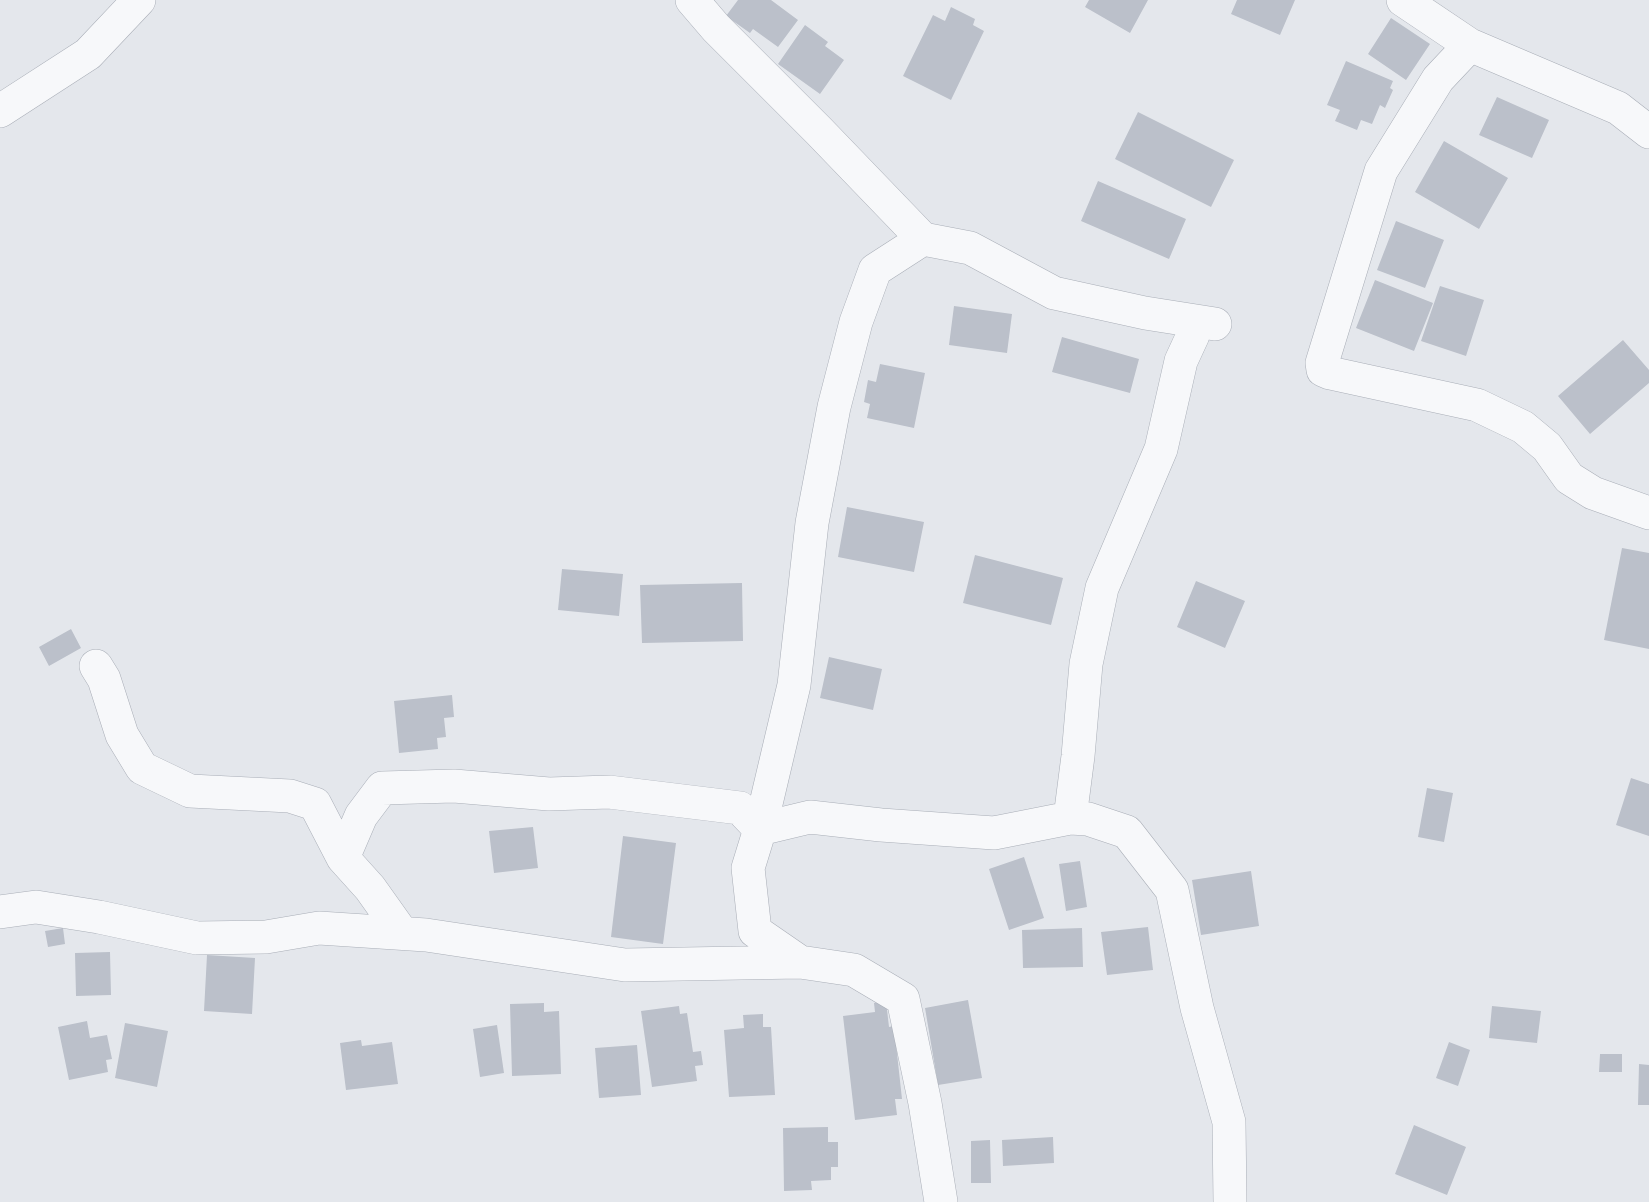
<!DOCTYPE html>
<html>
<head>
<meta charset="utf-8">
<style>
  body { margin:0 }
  canvas { display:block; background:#e4e7ec }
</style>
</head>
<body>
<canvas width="1649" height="1202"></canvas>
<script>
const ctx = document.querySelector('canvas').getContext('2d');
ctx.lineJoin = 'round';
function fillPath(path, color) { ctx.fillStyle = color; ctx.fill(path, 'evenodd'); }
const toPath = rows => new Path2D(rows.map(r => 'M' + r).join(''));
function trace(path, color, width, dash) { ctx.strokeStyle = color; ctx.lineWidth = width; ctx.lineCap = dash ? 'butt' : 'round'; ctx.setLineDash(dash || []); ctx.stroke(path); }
fillPath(toPath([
  [738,0,771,0,798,20,778,47,753,29,750,33,726,16],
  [1089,0,1148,0,1130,33,1085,7],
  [1237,0,1295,0,1280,35,1231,14],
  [951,7,975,19,973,25,984,31,951,100,903,76,933,15,945,21],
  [1391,18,1430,44,1406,80,1368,54],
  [805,25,828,42,825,46,844,60,820,94,778,64],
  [1346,61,1393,81,1390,88,1393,90,1385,108,1380,105,1372,124,1361,120,1357,130,1335,121,1340,110,1327,105],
  [1497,97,1549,120,1532,158,1479,135],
  [1138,112,1234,160,1211,207,1115,159],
  [1444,141,1508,178,1479,229,1415,192],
  [1098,181,1186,219,1169,259,1081,221],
  [1396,221,1444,240,1425,288,1377,270],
  [1375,280,1433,303,1414,351,1356,328],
  [1440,286,1484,300,1466,356,1421,341],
  [954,306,1012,314,1007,353,949,345],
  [1062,337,1139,359,1130,393,1052,372],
  [1623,340,1649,370,1649,383,1590,434,1558,396],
  [880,364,925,373,914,428,867,418,870,404,864,402,868,380,876,382],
  [847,507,924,522,914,572,838,557],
  [1622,548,1649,553,1649,649,1604,640],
  [975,555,1063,578,1051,625,963,603],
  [562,569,623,574,619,616,558,610],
  [1196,581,1245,601,1225,648,1177,627],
  [742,583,743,641,642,643,640,585],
  [71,629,81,648,49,666,39,647],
  [829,657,882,669,873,710,820,698],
  [452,695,454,717,444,718,446,737,437,738,438,749,399,753,394,701],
  [1631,778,1649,784,1649,836,1616,825],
  [1427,788,1453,793,1444,842,1418,837],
  [533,827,538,868,494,873,489,831],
  [623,836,676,843,663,944,611,937],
  [1024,857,1044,918,1009,930,989,869],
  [1080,861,1087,907,1066,911,1059,864],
  [1251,871,1259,926,1201,935,1192,880],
  [1148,927,1153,970,1107,975,1101,932],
  [63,928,65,944,48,947,45,931],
  [1082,928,1083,967,1023,968,1022,930],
  [110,952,111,995,76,996,75,953],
  [207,955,255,958,252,1014,204,1011],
  [968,1000,982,1078,938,1085,925,1008],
  [886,1001,889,1027,894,1026,902,1099,895,1099,897,1115,855,1120,843,1016,875,1012,874,1003],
  [544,1003,544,1012,559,1011,561,1074,512,1076,510,1004],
  [679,1006,680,1014,687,1013,693,1052,701,1051,703,1065,695,1066,697,1081,652,1087,641,1011],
  [1492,1006,1541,1011,1537,1043,1489,1038],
  [763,1014,763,1027,771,1027,775,1095,729,1097,724,1030,744,1028,743,1015],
  [87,1021,90,1038,107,1035,112,1059,106,1060,108,1072,69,1080,58,1027],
  [125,1023,168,1031,157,1087,115,1078],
  [497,1025,504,1073,480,1077,473,1029],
  [361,1040,362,1046,392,1042,398,1084,346,1090,340,1043],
  [1449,1042,1470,1050,1458,1086,1436,1078],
  [637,1045,641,1095,599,1098,595,1048],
  [1600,1054,1622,1054,1622,1072,1599,1072],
  [1639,1064,1649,1065,1649,1105,1638,1105],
  [1414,1125,1466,1147,1447,1195,1395,1174],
  [828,1127,828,1142,838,1142,838,1167,831,1167,831,1180,811,1181,812,1190,784,1191,783,1128],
  [1053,1137,1054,1163,1003,1166,1002,1140],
  [990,1140,991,1183,971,1183,971,1141]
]), '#bbc0ca');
const street = toPath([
  [692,0,716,28,819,131,923,239],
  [1403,0,1470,45,1618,108,1649,132],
  [1470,45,1438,79,1381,171,1322,363,1323,370,1330,373,1477,405,1523,427,1547,447,1569,478,1593,493,1649,513],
  [0,111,88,54,139,0],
  [96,666,104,679,122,735,142,768,190,791,290,796,315,804,343,858,361,816,382,788,454,786,549,794,609,792,740,808,760,829,810,817,881,825,994,833,1070,818,1078,756,1086,664,1102,588,1161,449,1181,361,1193,335],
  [1070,818,1088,819,1127,832,1172,890,1197,1008,1229,1122,1230,1202],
  [343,858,370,888,402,933],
  [0,912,36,907,99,917,197,938,266,937,319,928,426,935,625,965,800,962],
  [941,1202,925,1103,903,999,854,970,800,962,755,931,748,868,760,829,794,685,812,523,834,407,856,322,875,270,923,239,970,248,1054,293,1145,313,1215,324]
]);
trace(street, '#a9aeb7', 34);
trace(street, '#f7f8fa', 33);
</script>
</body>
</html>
